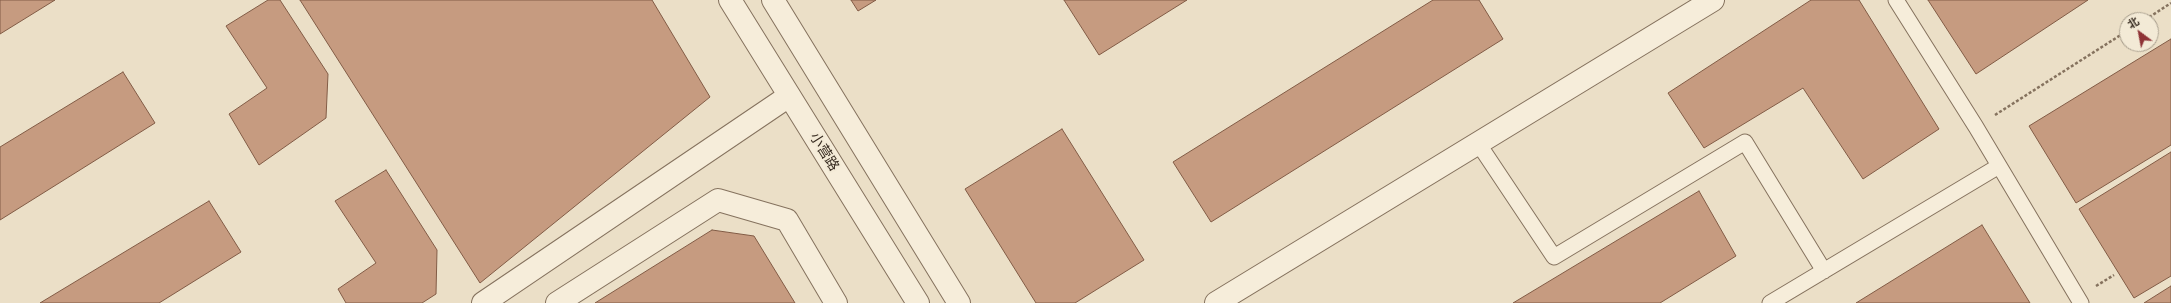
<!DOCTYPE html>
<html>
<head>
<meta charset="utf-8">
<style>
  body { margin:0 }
  #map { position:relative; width:2171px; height:303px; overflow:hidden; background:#ebdfc7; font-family:"Libre Baskerville","Noto Sans SC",serif }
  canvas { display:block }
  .north { position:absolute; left:2119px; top:12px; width:40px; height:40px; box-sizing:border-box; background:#f3ead6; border:1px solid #a89e8d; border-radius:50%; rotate:328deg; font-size:11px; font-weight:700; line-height:16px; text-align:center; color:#372b20 }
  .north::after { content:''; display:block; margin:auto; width:14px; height:18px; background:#8f3336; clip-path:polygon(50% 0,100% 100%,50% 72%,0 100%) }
</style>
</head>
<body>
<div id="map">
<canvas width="2171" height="303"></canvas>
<div class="north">北</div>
</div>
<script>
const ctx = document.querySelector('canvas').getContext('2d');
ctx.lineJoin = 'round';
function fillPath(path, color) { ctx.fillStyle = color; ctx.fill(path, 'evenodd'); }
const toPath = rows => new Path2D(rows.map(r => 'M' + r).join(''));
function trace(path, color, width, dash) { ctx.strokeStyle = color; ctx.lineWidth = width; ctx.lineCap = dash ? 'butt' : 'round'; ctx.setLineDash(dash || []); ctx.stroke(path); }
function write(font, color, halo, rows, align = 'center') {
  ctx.font = font + ' "Libre Baskerville","Noto Sans SC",serif'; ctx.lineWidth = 4; ctx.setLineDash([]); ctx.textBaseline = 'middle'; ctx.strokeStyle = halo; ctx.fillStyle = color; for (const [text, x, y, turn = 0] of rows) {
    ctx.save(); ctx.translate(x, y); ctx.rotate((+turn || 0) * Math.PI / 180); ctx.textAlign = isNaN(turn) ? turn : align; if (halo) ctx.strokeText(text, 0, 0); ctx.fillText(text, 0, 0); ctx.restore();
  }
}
const building = toPath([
  [0,0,55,0,0,34,0,0],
  [268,0,280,0,328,74,326,118,259,165,229,114,267,88,226,26,268,0],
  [300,0,652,0,710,97,480,283,300,0],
  [851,0,876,0,858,11,851,0],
  [1064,0,1187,0,1099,55,1064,0],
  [1433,0,1479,0,1503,39,1211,222,1173,162,1433,0],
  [1811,0,1859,0,1939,129,1863,179,1803,88,1704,148,1668,93,1811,0],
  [1928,0,2088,0,1976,74,1928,0],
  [2171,39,2171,145,2076,203,2029,126,2171,39],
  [123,72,155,123,0,220,0,147,123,72],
  [1062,129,1144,260,1075,303,1036,303,965,189,1062,129],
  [2171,152,2171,276,2134,298,2079,209,2171,152],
  [386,170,437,250,436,294,422,303,346,303,338,289,376,263,335,201,386,170],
  [1699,191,1736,256,1660,303,1513,303,1699,191],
  [209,201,241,252,159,303,40,303,209,201],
  [1982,225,2030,303,1856,303,1982,225],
  [712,230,754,236,795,303,595,303,712,230],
  [2171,286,2171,303,2144,303,2171,286]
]);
fillPath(building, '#c69b80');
trace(building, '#825c46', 1);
const service = toPath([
  [1896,0,1976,127,2081,303],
  [1478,143,1554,257,1745,142,1824,271],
  [1770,303,1999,166]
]);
const minor = toPath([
  [483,303,789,96],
  [557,303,718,200,787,220,836,303],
  [1216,303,1713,0]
]);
const tertiary = toPath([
  [730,0,918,303],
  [773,0,959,303]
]);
trace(service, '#85725e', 17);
trace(minor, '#85725e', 24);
trace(tertiary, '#85725e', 24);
trace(toPath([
  [2145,20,2171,3],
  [1995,115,2127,31],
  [2096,286,2114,275]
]), '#85725e', 2.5, [3, 2]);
trace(service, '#f6edda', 15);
trace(minor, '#f6edda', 22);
trace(tertiary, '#f6edda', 22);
write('14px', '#372b20', '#f3ead6', [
  ["小营路",824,152,58]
]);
</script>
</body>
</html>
